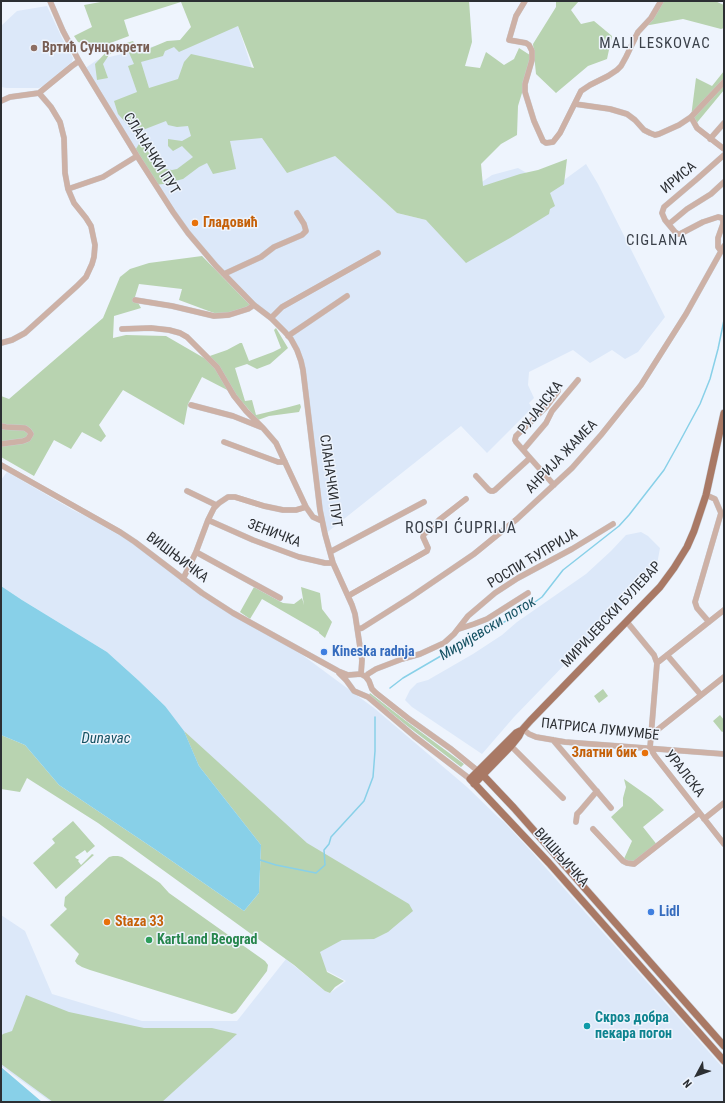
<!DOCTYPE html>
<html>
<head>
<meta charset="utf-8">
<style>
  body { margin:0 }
  #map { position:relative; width:725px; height:1103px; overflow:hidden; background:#eef4fd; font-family:"Roboto Condensed",sans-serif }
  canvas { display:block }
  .frame { position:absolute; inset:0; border:2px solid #2c2f33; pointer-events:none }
  .north { position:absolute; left:677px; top:1055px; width:40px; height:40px; -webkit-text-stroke:3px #eef4fd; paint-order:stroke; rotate:229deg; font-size:11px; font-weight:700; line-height:16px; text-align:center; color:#2c2f33 }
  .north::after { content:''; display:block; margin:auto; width:14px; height:18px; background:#2c2f33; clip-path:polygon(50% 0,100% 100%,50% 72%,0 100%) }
</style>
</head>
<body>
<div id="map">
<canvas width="725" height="1103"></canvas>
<div class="frame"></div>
<div class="north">N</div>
</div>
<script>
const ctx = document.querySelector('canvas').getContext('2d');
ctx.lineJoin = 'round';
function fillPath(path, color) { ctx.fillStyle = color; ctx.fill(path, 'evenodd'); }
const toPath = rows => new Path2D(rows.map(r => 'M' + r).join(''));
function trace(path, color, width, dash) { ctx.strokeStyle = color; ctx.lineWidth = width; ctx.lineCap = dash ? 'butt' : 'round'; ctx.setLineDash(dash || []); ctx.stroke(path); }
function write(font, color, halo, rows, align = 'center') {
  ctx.font = font + ' "Roboto Condensed",sans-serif'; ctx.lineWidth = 3; ctx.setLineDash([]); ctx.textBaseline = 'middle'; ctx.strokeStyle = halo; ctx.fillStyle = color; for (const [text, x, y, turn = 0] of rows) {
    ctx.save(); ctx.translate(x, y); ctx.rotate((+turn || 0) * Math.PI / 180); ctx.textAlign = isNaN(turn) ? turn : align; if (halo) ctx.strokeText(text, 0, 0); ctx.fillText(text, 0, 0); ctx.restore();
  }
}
fillPath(toPath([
  [47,6,62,38,73,58,72,62,45,85,39,88,7,88,1,87,1,26,17,11],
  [238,26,261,96,335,156,397,213,426,220,492,175,518,168,553,188,586,164,598,184,665,317,638,352,625,359,612,350,590,363,573,350,529,372,528,385,534,398,529,403,532,408,487,453,461,426,325,534,303,370,291,339,254,305,193,239,84,69,97,60],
  [7,472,73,510,100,523,137,545,182,579,301,654,374,708,467,787,498,817,504,822,530,850,724,1069,724,1102,51,1102,1,1066,1,915,25,931,52,994,142,1021,237,1021,286,959,325,991,330,993,346,981,294,953,285,945,260,873,261,845,199,766,165,706,138,680,107,652,22,600,1,586,1,480],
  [641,532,648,536,660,548,656,570,514,717,482,754,412,707,405,700,410,690,417,683,428,680,473,654,502,635,517,622,586,574,611,551,626,535]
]), '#dce8f9');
fillPath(toPath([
  [106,1,469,1,472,42,465,66,480,68,486,52,504,65,514,59,519,48,533,57,518,106,517,135,501,144,481,164,483,186,520,174,538,170,567,159,564,184,550,193,555,206,550,209,549,214,510,238,466,263,426,220,397,213,335,156,287,173,262,138,230,141,236,169,213,174,207,163,199,167,183,179,163,184,155,185,134,152,139,144,144,147,159,164,166,169,172,170,177,169,193,157,182,146,173,151,168,146,168,139,182,141,191,136,188,126,177,127,168,125,166,121,135,133,118,114,114,101,137,92,128,66,134,64,126,46,117,49,109,55,103,64,108,78,97,80,95,64,110,48,133,41,138,50,148,49,167,41,180,40,191,27,181,2,124,20,129,36,97,48,78,42,74,36,92,27,84,5],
  [238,26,254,68,191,54,184,62,178,79,149,88,141,62,163,56,165,51,174,47,179,52],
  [556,1,579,1,571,10,581,24,594,21,612,36,607,59,588,66,556,93,536,74,533,44,556,7],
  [661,1,715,1,724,5,724,28,721,29,683,19,644,26],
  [724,71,724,90,695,125,691,117,696,78,712,86],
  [202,256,252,307,222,316,179,300,182,289,139,284,135,297,141,308,114,316,113,338,126,335,166,336,204,358,227,350,240,343,242,343,249,361,273,352,281,348,274,330,276,328,288,348,270,364,257,369,247,364,235,368,245,401,252,400,256,415,289,407,300,404,301,407,299,412,269,416,258,420,235,394,202,377,188,404,184,425,123,390,99,425,106,436,101,442,82,432,71,449,54,440,34,476,1,457,1,396,9,399,103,318,120,277,130,269,149,263],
  [254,587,283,603,294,604,302,598,304,605,301,587,320,593,322,609,332,622,325,638,319,633,319,632,262,599,250,619,240,612],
  [603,689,608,696,599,703,594,696],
  [370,693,406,721,464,764,461,767,406,725,369,695],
  [720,715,724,720,724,731,722,732,713,721],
  [184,731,307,843,409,904,413,911,388,932,374,939,342,940,320,952,327,972,344,981,335,987,330,993,325,991,294,965,98,823,27,778,20,792,1,789,1,735,25,745,59,785,156,850,244,911,259,893,261,845,199,766],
  [624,779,651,798,664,810,643,827,658,846,637,863,623,861,632,841,611,817,623,806,623,798,626,787],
  [73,821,95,846,87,853,85,850,75,857,77,859,78,859,79,860,78,861,81,865,92,854,94,855,56,889,33,863,55,843,52,839],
  [113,856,118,856,122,857,160,883,169,893,265,961,268,965,267,971,236,1012,232,1014,90,970,82,967,77,964,75,961,79,954,50,925,67,909,64,906,65,897,109,857],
  [26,995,69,1012,144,1028,212,1028,237,1034,162,1102,53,1102,1,1064,1,1036,3,1034,12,1031]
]), '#b8d3b0');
fillPath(toPath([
  [1,586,22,600,107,652,138,680,165,706,184,731,199,766,261,845,259,893,244,911,156,850,59,785,25,745,1,735],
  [1,1067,42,1102,1,1102]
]), '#88d0e8');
trace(toPath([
  [390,688,403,678,470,639,514,617,542,597,563,570,619,526,629,515,664,470,679,443,700,404,710,379,718,349,724,320],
  [260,860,276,865,316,873,325,865,324,850,329,844,331,837,364,801,373,777,375,751,375,717]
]), '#88d0e8', 1.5);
const minor = toPath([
  [50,1,63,31,79,61,137,156,173,212,188,233,216,266,254,305,271,318,285,332,291,339,297,350,301,361,303,370,320,510,325,534,333,563,352,605,355,614,362,660,361,674],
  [525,1,516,16,509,40,526,43,529,45,532,51,532,60,525,84,525,92,534,121,543,141,546,143,553,142,560,133,581,91,590,85,608,76,617,70,621,66,626,57,638,32,651,18,661,1],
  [1,101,10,97,39,93,72,66,79,61],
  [575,104,610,109,627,114,635,120,644,130,650,133,655,135,659,134,679,125,691,117,724,82],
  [691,117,697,128,724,149],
  [710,139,724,123],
  [68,189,103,177,137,156],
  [669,224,687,209,711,194,724,182],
  [721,251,718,247,718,238,723,224,723,220,722,218,718,217,703,222,680,234,678,234,675,232,665,220,662,213,664,207,697,179,724,155],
  [224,274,261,257,274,247,302,235,306,231,304,224,297,213],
  [135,300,172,306,214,316,229,315,248,309,254,305],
  [271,318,282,307,378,253],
  [122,329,151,328,169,330,180,333,187,337,217,367,234,396,246,411,263,428],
  [288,336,347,296],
  [1,343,12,340,25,333,77,286,86,277,92,264,94,257,95,245,91,226,86,218,74,203,68,189,65,173,64,138,60,122,51,107,39,93],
  [191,405,233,416,263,428,276,443,306,507],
  [1,426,6,427,25,428,29,431,31,434,28,439,23,441,1,444],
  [224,442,278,462,285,462],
  [523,450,546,423,552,411,578,380],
  [1,465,120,532,135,542,202,593,233,613,338,671,348,675,361,674,366,677,369,681,372,689,376,693,409,719,451,749,478,771],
  [476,476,489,490,491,491,493,491,495,490,530,458],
  [554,485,516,442,515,440,516,436,546,407,558,391],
  [187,491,216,505],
  [706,495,715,499,721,513,695,602,697,608,709,622],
  [208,520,253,540,299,557,325,563,333,563],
  [196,552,280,598],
  [330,552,424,502],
  [183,579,196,552,208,520,214,508,219,503,228,497,235,497,264,506,283,510,296,510,306,507,313,517,322,521],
  [348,596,427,551,428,548,423,537,424,534,431,529,439,520,466,499],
  [627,622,654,655,657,663,650,748,655,756,724,844],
  [358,629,362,628,411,597,474,554,517,519,572,468,601,435,641,385,686,314,724,246],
  [459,629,474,624,487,619,528,593],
  [667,655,701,695],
  [657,663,724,610],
  [339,673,346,680,354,691,368,697,414,736,470,779],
  [366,677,368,674,376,669,402,659,420,654,444,643,454,634,468,616,495,593,518,578,572,549,613,524],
  [523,729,529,734,536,737,565,742,724,754],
  [651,735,724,677],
  [553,740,611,808],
  [511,746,563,798],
  [704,819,724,803],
  [576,822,577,814,580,811,597,791],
  [593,829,623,861,627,863,634,864,699,813]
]);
const major = toPath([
  [520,731,516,733,470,779,549,863,724,1061],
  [480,772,514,808,724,1046],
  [474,784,511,746,519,736,522,730,530,721,660,587,674,568,687,547,694,531,706,495,724,413]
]);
trace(minor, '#cbd1d9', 6);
trace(major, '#cbd1d9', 8);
trace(minor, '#cdb1a6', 5.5);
trace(major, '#a97965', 7);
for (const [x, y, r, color] of [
  [34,48,4,"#8d6e63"],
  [195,223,4,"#e8710a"],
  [324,652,4,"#3f7fe0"],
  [645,753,4,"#e8710a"],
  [651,912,4,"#3f7fe0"],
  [107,922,4,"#e8710a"],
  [149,940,4,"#2e9e5b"],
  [587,1026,4,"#0f9aa8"]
]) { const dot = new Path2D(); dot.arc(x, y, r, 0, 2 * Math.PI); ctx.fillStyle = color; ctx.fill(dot); trace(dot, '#eef4fd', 1.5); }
write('bold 14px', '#785e54', '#eef4fd', [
  ["Вртић Сунцокрети",42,48]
], 'left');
write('14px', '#2c2f33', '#eef4fd', [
  ["СЛАНАЧКИ ПУТ",151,154,58],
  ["ИРИСА",679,178,-40],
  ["РУЈАНСКА",541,408,-52],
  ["АНРИЈА ЖАМЕА",562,457,-46],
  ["СЛАНАЧКИ ПУТ",330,481,82],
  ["ЗЕНИЧКА",274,534,21],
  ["ВИШЊИЧКА",177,558,37],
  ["РОСПИ ЋУПРИЈА",533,559,-31],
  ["МИРИЈЕВСКИ БУЛЕВАР",612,615,-47],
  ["ПАТРИСА ЛУМУМБЕ",600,730,6],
  ["УРАЛСКА",684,774,52],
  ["ВИШЊИЧКА",561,858,48]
]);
write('bold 14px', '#c56008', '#eef4fd', [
  ["Гладовић",203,223],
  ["Златни бик",637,753,"right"],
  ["Staza 33",115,922]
], 'left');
write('bold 14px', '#366cbe', '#eef4fd', [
  ["Kineska radnja",332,652],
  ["Lidl",659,912]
], 'left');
write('bold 14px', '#27864d', '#eef4fd', [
  ["KartLand Beograd",157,940]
], 'left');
write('bold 14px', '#0d838f', '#eef4fd', [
  ["Скроз добра",595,1018],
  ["пекара погон",595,1034]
], 'left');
ctx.letterSpacing = '1px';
write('15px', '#3b414a', '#eef4fd', [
  ["MALI LESKOVAC",655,44],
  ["CIGLANA",657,241]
]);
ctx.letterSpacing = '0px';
write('italic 15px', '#165263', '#eef4fd', [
  ["Миријевски поток",488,629,-31],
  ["Dunavac",106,739]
]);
ctx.letterSpacing = '1px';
write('16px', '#3b414a', '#eef4fd', [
  ["ROSPI ĆUPRIJA",461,529]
]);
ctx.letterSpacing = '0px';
</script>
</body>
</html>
